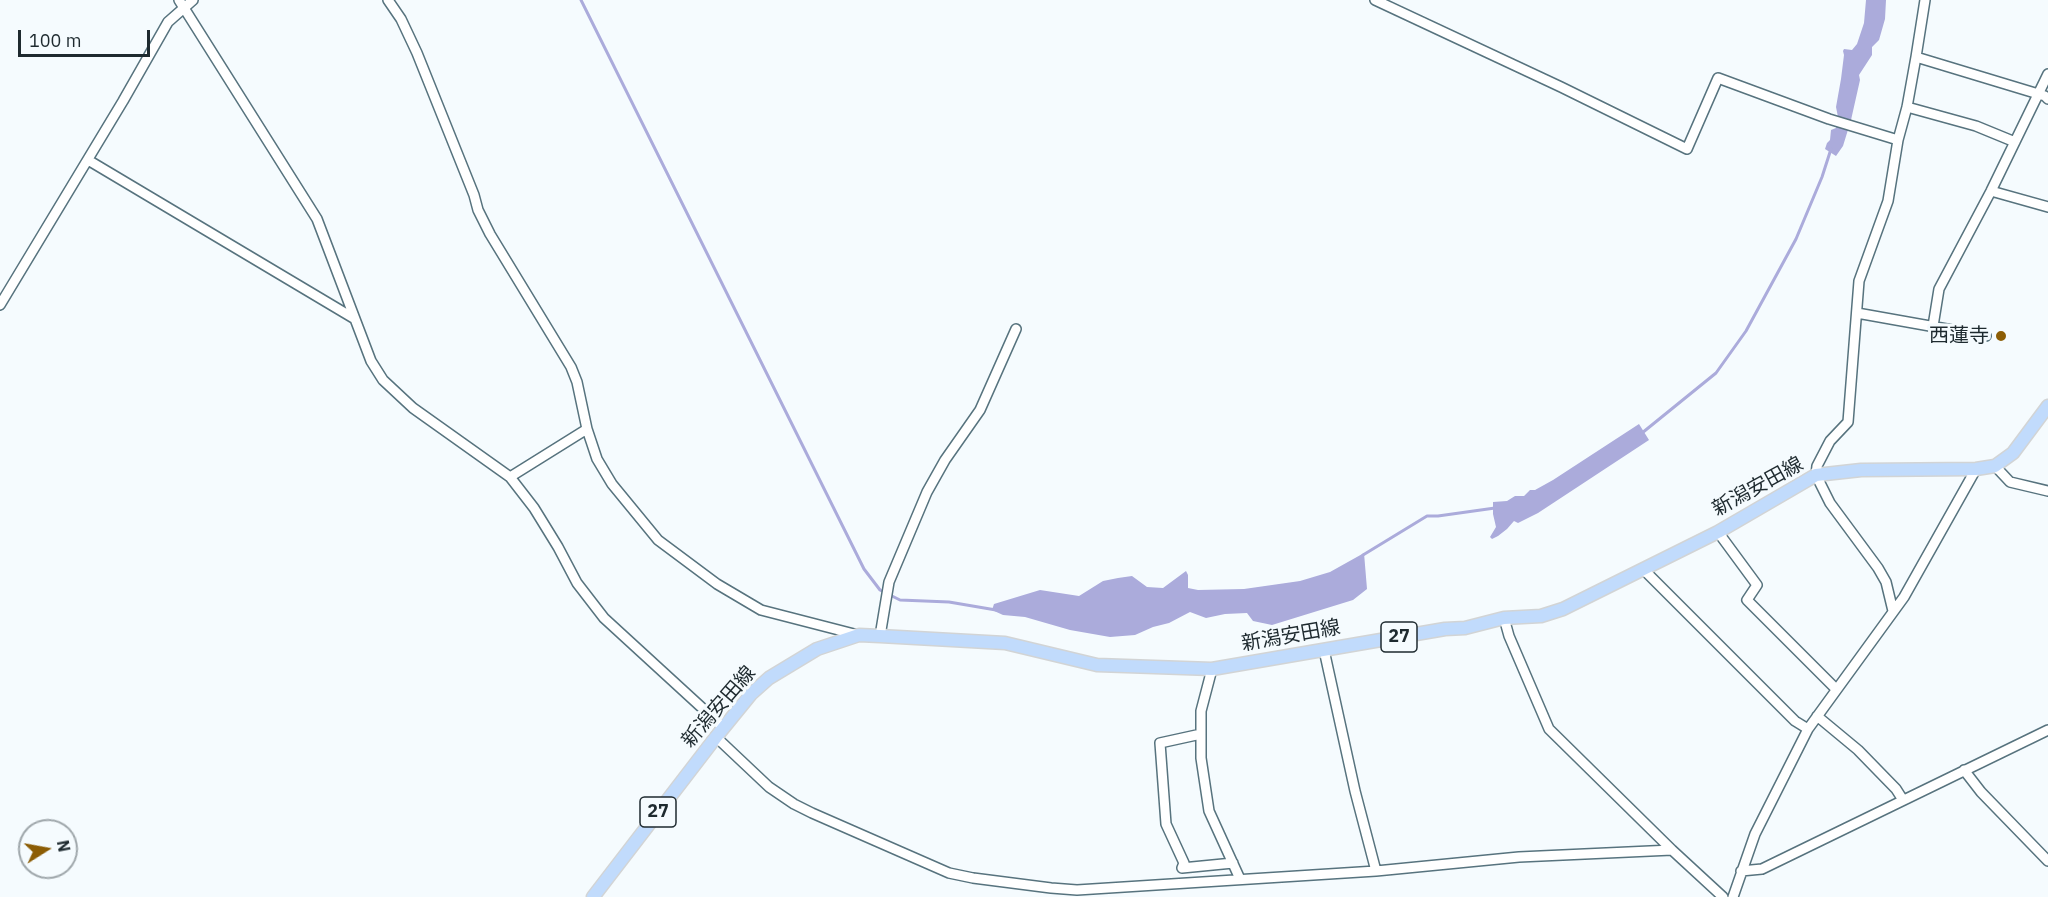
<!DOCTYPE html>
<html>
<head>
<meta charset="utf-8">
<style>
  body { margin:0 }
  #map { position:relative; width:2048px; height:897px; overflow:hidden; background:#f5fbfe; font-family:"IBM Plex Sans",sans-serif }
  canvas { display:block }
  .north { position:absolute; left:18px; top:819px; width:60px; height:60px; box-sizing:border-box; background:#f5fbfe; border:2px solid #9fa7ab; border-radius:50%; rotate:79deg; font-size:16px; font-weight:700; line-height:24px; text-align:center; color:#1e2a2f }
  .north::after { content:''; display:block; margin:auto; width:21px; height:27px; background:#8c5d05; clip-path:polygon(50% 0,100% 100%,50% 72%,0 100%) }
  .scale { position:absolute; left:18px; top:30px; width:132px; height:27px; box-sizing:border-box; border:3px solid #1e2a2f; border-top:0; padding-left:8px; font-size:18px; line-height:21px; white-space:nowrap; color:#1e2a2f; -webkit-text-stroke:4px #f5fbfe; paint-order:stroke }
</style>
</head>
<body>
<div id="map">
<canvas width="2048" height="897"></canvas>
<div class="north">N</div>
<div class="scale">100 m</div>
</div>
<script>
const ctx = document.querySelector('canvas').getContext('2d');
ctx.lineJoin = 'round';
function fillPath(path, color) { ctx.fillStyle = color; ctx.fill(path, 'evenodd'); }
const toPath = rows => new Path2D(rows.map(r => 'M' + r).join(''));
function trace(path, color, width, dash) { ctx.strokeStyle = color; ctx.lineWidth = width; ctx.lineCap = dash ? 'butt' : 'round'; ctx.setLineDash(dash || []); ctx.stroke(path); }
function write(font, color, halo, rows, align = 'center') {
  ctx.font = font + ' "IBM Plex Sans","Noto Sans JP",sans-serif'; ctx.lineWidth = 6; ctx.setLineDash([]); ctx.textBaseline = 'middle'; ctx.strokeStyle = halo; ctx.fillStyle = color; for (const [text, x, y, turn = 0] of rows) {
    ctx.save(); ctx.translate(x, y); ctx.rotate((+turn || 0) * Math.PI / 180); ctx.textAlign = isNaN(turn) ? turn : align; if (halo) ctx.strokeText(text, 0, 0); ctx.fillText(text, 0, 0); ctx.restore();
  }
}
fillPath(toPath([
  [1866,0,1886,0,1885,19,1879,40,1872,47,1872,55,1859,75,1860,80,1851,120,1843,146,1836,156,1825,149,1827,143,1830,140,1831,130,1836,128,1838,117,1836,107,1841,79,1844,55,1843,51,1844,49,1852,50,1857,44,1864,23],
  [1639,424,1649,440,1538,513,1518,523,1514,521,1507,529,1498,536,1492,539,1490,537,1496,527,1493,514,1493,502,1507,501,1515,496,1524,496,1530,490,1535,490,1553,480],
  [1364,553,1367,589,1353,600,1272,625,1253,621,1247,613,1225,614,1206,618,1190,612,1169,623,1153,627,1135,635,1110,637,1070,630,1025,617,1003,615,992,610,994,604,1040,590,1079,596,1103,581,1118,578,1132,576,1147,587,1163,588,1186,571,1188,575,1188,588,1198,590,1244,589,1300,581,1330,572]
]), '#ababdb');
trace(toPath([
  [581,0,864,569,880,590,900,600,949,602,996,610],
  [1642,433,1716,373,1746,331,1796,239,1822,177,1831,149],
  [1363,555,1427,516,1438,516,1495,508]
]), '#ababdb', 3);
const minor = toPath([
  [179,0,317,219,371,361,383,380,413,408,510,477,534,508,558,547,577,583,604,618,724,728],
  [388,0,401,19,417,53,474,195,478,210,490,234,571,367,577,382,587,429,597,459,612,484,658,540,717,584,761,610,858,635],
  [1375,0,1561,87,1687,149,1718,78,1829,119,1898,140],
  [1916,57,2045,96,2048,99],
  [1907,107,1976,126,2015,142],
  [88,160,355,319],
  [1991,191,2048,207],
  [0,305,123,101,168,22,193,0],
  [1857,313,1986,336],
  [1933,326,1939,289,1991,191,2048,74],
  [1995,466,2010,482,2048,491],
  [510,477,587,429],
  [1718,532,1757,585,1747,600,1836,689],
  [1644,570,1795,721,1808,729],
  [1893,611,1886,582,1878,568,1830,503,1816,475,1817,466,1830,441,1848,422,1859,281,1888,201,1898,140,1907,107,1916,57,1925,0],
  [1504,618,1509,636,1549,729,1672,850,1723,897],
  [880,636,889,582,927,492,945,460,980,410,1016,329],
  [1324,650,1355,791,1376,871],
  [1212,669,1201,711,1201,758,1209,811,1240,879],
  [1817,716,1858,750,1896,789,1903,800],
  [1201,734,1160,743,1166,824,1184,863,1182,868,1233,863],
  [716,737,769,787,794,804,812,813,949,873,973,878,1051,888,1077,890,1376,871,1519,857,1672,850],
  [1964,770,1981,792,2048,861],
  [1741,871,1762,869,2048,730],
  [1733,897,1755,834,1808,729,1904,597,1976,469]
]);
const major = toPath([
  [593,897,716,737,751,694,769,678,817,649,859,635,880,636,1005,643,1097,665,1212,669,1445,629,1465,628,1504,618,1541,616,1563,609,1718,532,1816,475,1861,470,1976,469,1995,466,2013,453,2048,406]
]);
trace(minor, '#57737e', 12);
trace(major, '#d2d4d5', 15);
trace(minor, '#fff', 9);
trace(major, '#c1dbfc', 12);
for (const [x, y, r, color] of [
  [2001,336,6,"#8c5d05"]
]) { const dot = new Path2D(); dot.arc(x, y, r, 0, 2 * Math.PI); ctx.fillStyle = color; ctx.fill(dot); trace(dot, '#f5fbfe', 2); }
for (const [x, y, w] of [
  [1399,637,36],
  [658,812,36]
]) { const box = new Path2D(); box.roundRect(x - w / 2, y - 15, w, 30, 4.5); ctx.fillStyle = '#f5fbfe'; ctx.fill(box); trace(box, '#1e2a2f', 1.5); }
write('bold 18px', '#1e2a2f', null, [
  ["27",1399,637],
  ["27",658,812]
]);
write('20px', '#1e2a2f', '#f5fbfe', [
  ["西蓮寺",1989,336]
], 'right');
write('20px', '#1e2a2f', '#f5fbfe', [
  ["新潟安田線",1758,487,-29],
  ["新潟安田線",1291,636,-10],
  ["新潟安田線",719,707,-49]
]);
</script>
</body>
</html>
